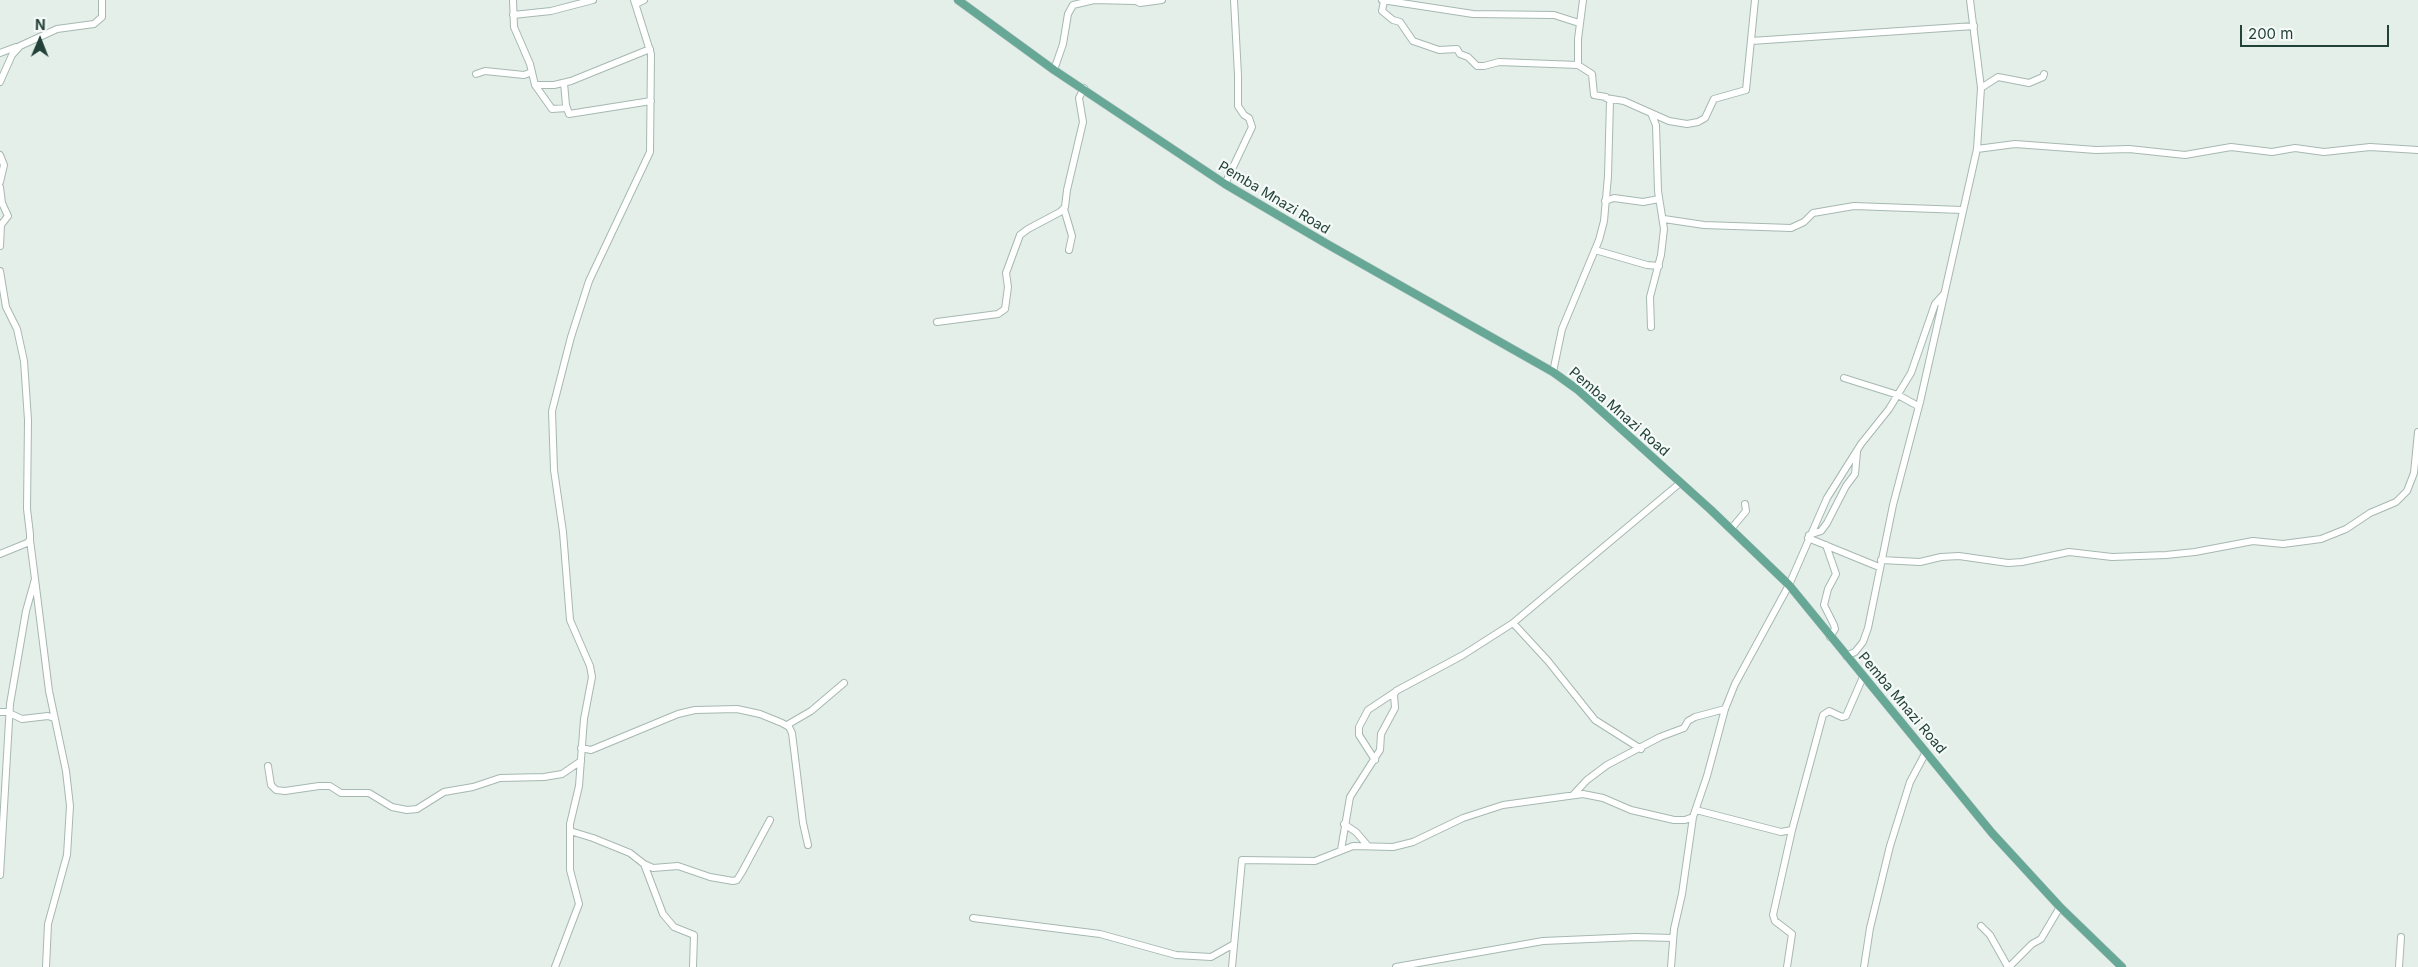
<!DOCTYPE html>
<html>
<head>
<meta charset="utf-8">
<style>
  body { margin:0 }
  #map { position:relative; width:2418px; height:967px; overflow:hidden; background:#e4efea; font-family:Inter,sans-serif }
  canvas { display:block }
  .north { position:absolute; left:15px; top:15px; width:50px; height:50px; -webkit-text-stroke:4px #f5faf8; paint-order:stroke; rotate:1deg; font-size:14px; font-weight:700; line-height:20px; text-align:center; color:#224239 }
  .north::after { content:''; display:block; margin:auto; width:18px; height:22px; background:#224239; clip-path:polygon(50% 0,100% 100%,50% 72%,0 100%) }
  .scale { position:absolute; left:2240px; top:25px; width:149px; height:22px; box-sizing:border-box; border:2px solid #224239; border-top:0; padding-left:6px; font-size:15px; line-height:18px; white-space:nowrap; color:#224239; -webkit-text-stroke:4px #f5faf8; paint-order:stroke }
</style>
</head>
<body>
<div id="map">
<canvas width="2418" height="967"></canvas>
<div class="north">N</div>
<div class="scale">200 m</div>
</div>
<script>
const ctx = document.querySelector('canvas').getContext('2d');
ctx.lineJoin = 'round';
const toPath = rows => new Path2D(rows.map(r => 'M' + r).join(''));
function trace(path, color, width, dash) { ctx.strokeStyle = color; ctx.lineWidth = width; ctx.lineCap = dash ? 'butt' : 'round'; ctx.setLineDash(dash || []); ctx.stroke(path); }
function write(font, color, halo, rows, align = 'center') {
  ctx.font = font + ' Inter,sans-serif'; ctx.lineWidth = 4.5; ctx.setLineDash([]); ctx.textBaseline = 'middle'; ctx.strokeStyle = halo; ctx.fillStyle = color; for (const [text, x, y, turn = 0] of rows) {
    ctx.save(); ctx.translate(x, y); ctx.rotate((+turn || 0) * Math.PI / 180); ctx.textAlign = isNaN(turn) ? turn : align; if (halo) ctx.strokeText(text, 0, 0); ctx.fillText(text, 0, 0); ctx.restore();
  }
}
const minor = toPath([
  [513,0,514,27,530,64,535,85,552,109,567,108],
  [1134,0,1140,3,1162,0],
  [1382,0,1473,14,1554,15,1579,23],
  [1384,1,1382,11,1393,20,1400,22,1413,41,1439,50,1457,49,1460,54,1468,57,1477,66,1484,66,1499,62,1578,65],
  [636,4,644,0],
  [513,15,551,11,593,0],
  [1751,41,1974,26],
  [0,53,16,47],
  [1054,70,1063,44,1068,14,1073,5,1094,0,1134,1],
  [476,74,485,71,524,75,532,72],
  [0,82,12,55,20,46,57,29,94,24,102,17,102,0],
  [564,83,566,105,569,114,651,101],
  [535,85,554,85,571,81,650,49],
  [1981,88,1998,77,2029,83,2043,77,2044,74],
  [1606,98,1624,101,1651,113,1656,125,1658,191,1664,229,1661,255,1650,297,1651,327],
  [1651,113,1669,121,1687,124,1698,122,1705,118,1714,99,1746,90,1755,0],
  [1977,149,2015,144,2096,150,2129,149,2185,155,2231,147,2272,152,2295,148,2324,152,2370,147,2418,150],
  [0,155,4,165,0,182],
  [1225,184,1252,127,1249,118,1244,115,1238,106,1238,75,1234,0],
  [0,187,2,203,8,216,1,225,0,246],
  [1605,201,1614,198,1643,202,1659,199],
  [1064,209,1072,236,1069,250],
  [1664,219,1704,225,1791,228,1804,222,1813,213,1854,206,1962,210],
  [1595,250,1647,265,1659,266],
  [0,271,6,307,17,329,24,361,28,420,27,509,30,534,30,540,27,543,0,554],
  [937,322,998,314,1005,309,1008,287,1006,273,1020,235,1028,229,1060,212,1065,207,1067,190,1083,122,1079,98,1084,88],
  [1553,372,1562,329,1599,240,1604,221,1608,176,1610,101,1606,97,1594,95,1592,74,1578,65,1578,39,1583,0],
  [1844,378,1898,395,1918,406],
  [1731,529,1746,511,1745,504],
  [1809,535,1821,531,1827,523,1846,486,1855,474,1857,452],
  [1808,538,1879,567],
  [1826,545,1836,574,1828,589,1824,605,1834,625,1835,629,1830,637],
  [1881,560,1920,562,1941,557,1959,556,2008,563,2022,562,2069,552,2112,557,2166,555,2195,552,2253,541,2283,544,2321,539,2346,529,2370,513,2396,502,2407,491,2414,473,2418,432],
  [35,579,49,691,66,771,70,806,67,855,48,924,46,967],
  [1513,623,1548,661,1595,720,1641,749],
  [1846,656,1855,652,1863,642,1868,628,1893,505,1920,402,1977,149,1981,88,1970,0],
  [0,712,7,712,22,719,48,716,54,718],
  [787,725,811,711,844,683],
  [581,748,591,750,678,714,695,710,737,709,760,714,782,723,789,727,792,733,803,823,808,845],
  [1375,760,1359,735,1359,727,1368,710,1395,692],
  [268,766,271,785,276,790,285,791,319,786,330,786,341,793,369,793,392,807,407,810,417,809,444,792,473,787,500,778,544,777,562,774,581,761],
  [1573,795,1587,780,1607,765,1660,737,1684,728,1688,721,1695,717,1725,709],
  [1696,810,1781,832,1792,830,1823,715,1829,711,1842,717,1846,716,1863,677],
  [1344,824,1356,832,1368,846],
  [570,831,593,838,630,853,644,864,653,868,678,866,710,877,733,881,737,880,742,872,770,820],
  [1341,850,1350,797,1380,750,1381,734,1395,708,1394,695,1396,691,1463,655,1513,623,1680,483],
  [644,864,663,914,674,927,694,935,693,967],
  [0,875,10,704,26,611,35,579,30,540],
  [973,918,1100,934,1176,955,1211,957,1234,944],
  [1981,926,1990,935,2008,967],
  [555,967,579,904,570,870,570,824,579,786,584,719,592,677,590,666,570,620,563,532,554,470,552,411,571,337,589,281,650,152,651,54,634,0],
  [1232,967,1242,860,1315,861,1353,846,1393,847,1413,842,1463,818,1503,805,1583,794,1603,798,1631,810,1674,820,1685,820,1693,817],
  [1396,967,1543,941,1636,937,1673,938],
  [1671,967,1674,929,1682,894,1693,817,1707,776,1725,709,1735,684,1789,585,1827,498,1861,444,1889,409,1911,373,1935,304,1943,295],
  [1787,967,1792,934,1775,921,1773,915,1792,830],
  [1864,967,1870,928,1890,846,1910,782,1926,752],
  [2009,967,2032,944,2041,939,2060,907],
  [2399,967,2401,937]
]);
const major = toPath([
  [958,0,1054,70,1225,184,1327,244,1553,372,1578,390,1711,510,1789,585,1992,833,2060,907,2122,967]
]);
trace(minor, '#a6b8b1', 8);
trace(major, '#c1cac8', 9);
trace(minor, '#fff', 6);
trace(major, '#66a796', 8);
write('14px', '#224239', '#f5faf8', [
  ["Pemba Mnazi Road",1274,198,31],
  ["Pemba Mnazi Road",1619,412,41],
  ["Pemba Mnazi Road",1902,703,50]
]);
</script>
</body>
</html>
